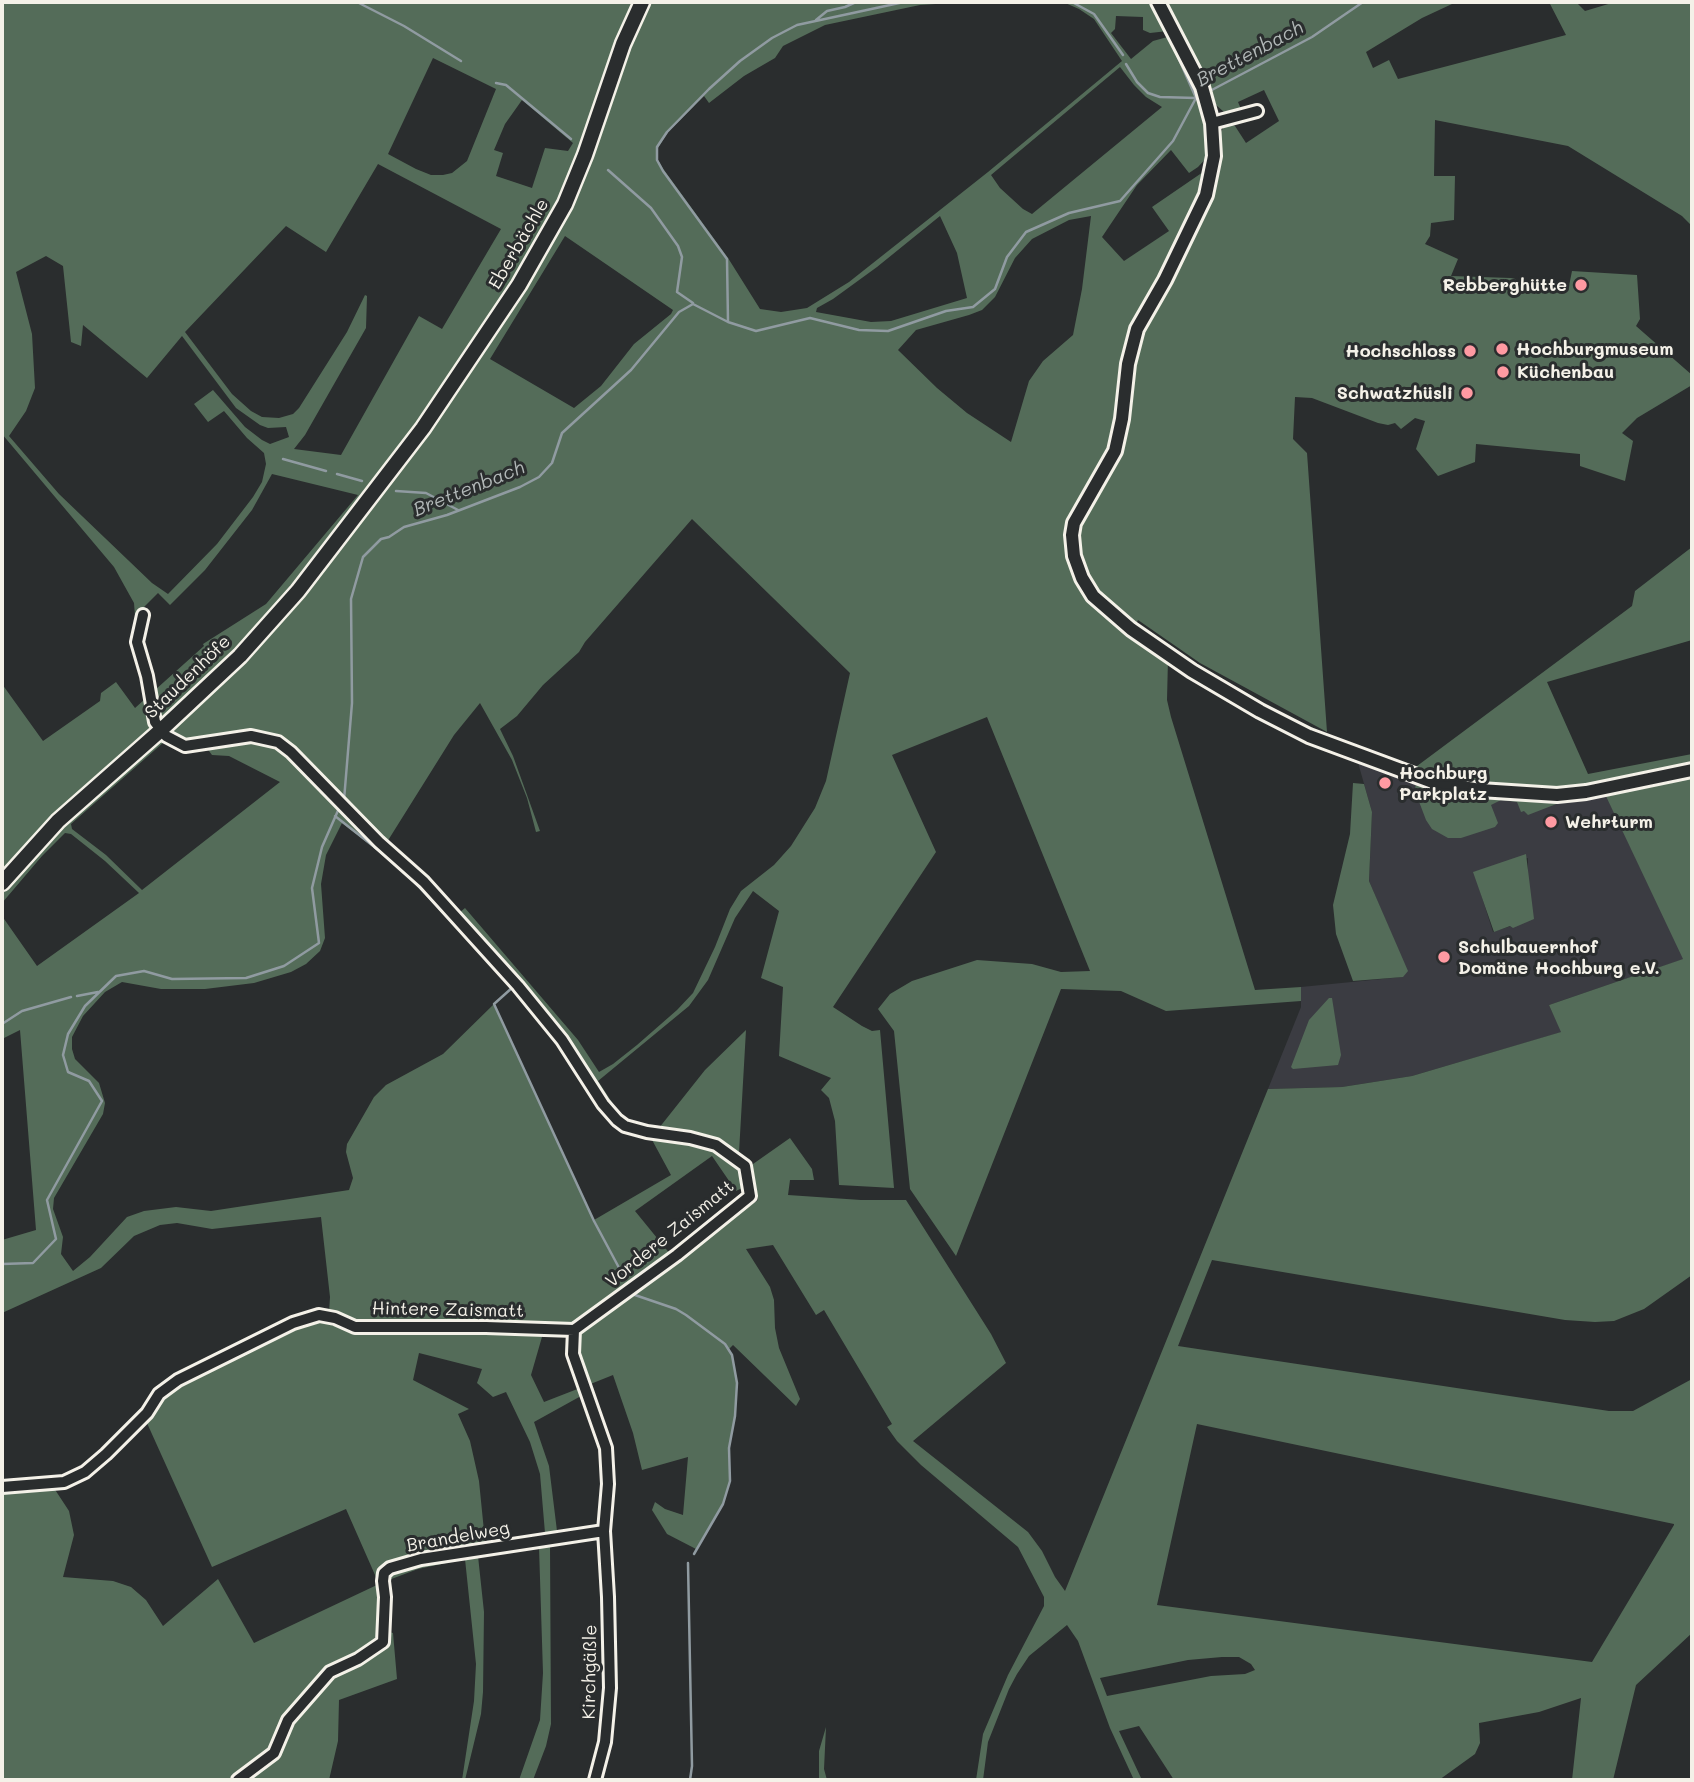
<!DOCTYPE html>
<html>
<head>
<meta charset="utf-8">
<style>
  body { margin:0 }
  #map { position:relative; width:1694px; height:1782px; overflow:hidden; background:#2a2d2e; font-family:Mali,sans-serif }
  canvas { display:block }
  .frame { position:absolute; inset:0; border:4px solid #f4f1e8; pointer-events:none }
</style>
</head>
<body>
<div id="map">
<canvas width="1694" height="1782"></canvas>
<div class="frame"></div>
</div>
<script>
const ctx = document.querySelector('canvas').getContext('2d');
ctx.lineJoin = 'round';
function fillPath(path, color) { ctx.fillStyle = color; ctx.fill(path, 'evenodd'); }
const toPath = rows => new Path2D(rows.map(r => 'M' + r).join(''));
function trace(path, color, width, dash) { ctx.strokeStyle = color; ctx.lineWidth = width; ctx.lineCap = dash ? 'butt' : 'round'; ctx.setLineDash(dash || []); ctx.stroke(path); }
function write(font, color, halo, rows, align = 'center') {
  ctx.font = font + ' Mali,sans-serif'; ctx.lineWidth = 6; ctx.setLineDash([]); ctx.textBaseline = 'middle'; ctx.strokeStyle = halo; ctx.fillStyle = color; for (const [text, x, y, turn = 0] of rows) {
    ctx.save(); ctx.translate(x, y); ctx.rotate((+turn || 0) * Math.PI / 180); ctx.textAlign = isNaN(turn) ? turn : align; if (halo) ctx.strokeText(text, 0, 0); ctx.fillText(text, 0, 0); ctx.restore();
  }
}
fillPath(toPath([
  [1357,759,1417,781,1604,791,1684,959,1549,1005,1562,1032,1412,1076,1342,1087,1268,1089,1301,1007,1301,987,1402,977,1407,971,1369,881,1372,812],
  [1528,858,1528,875,1511,926,1493,932,1474,872]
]), '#3b3c42');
fillPath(toPath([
  [2,2,967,2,920,5,825,25,783,46,775,58,744,76,709,103,704,96,668,132,658,148,658,160,664,170,728,258,760,309,781,312,807,308,849,282,988,172,1122,61,1094,19,1079,9,1063,2,1452,2,1452,4,1422,18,1366,52,1373,68,1389,60,1398,79,1566,35,1549,2,1576,2,1585,11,1615,2,1692,2,1692,226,1682,216,1568,146,1435,120,1434,176,1455,176,1454,220,1431,223,1430,236,1425,244,1458,259,1451,276,1511,278,1568,291,1572,271,1637,275,1640,319,1636,326,1692,375,1692,385,1637,418,1622,433,1633,441,1625,481,1580,466,1580,454,1476,444,1475,462,1438,476,1416,449,1425,421,1415,418,1401,429,1395,423,1388,425,1378,423,1312,398,1295,397,1293,439,1307,453,1327,732,1200,663,1138,620,1134,628,1195,670,1312,734,1357,752,1359,747,1413,769,1632,606,1635,591,1692,547,1692,640,1547,682,1588,774,1692,754,1692,1275,1644,1309,1614,1321,1595,1322,1565,1320,1212,1260,1178,1346,1609,1411,1633,1411,1692,1379,1692,1633,1636,1685,1613,1780,1572,1780,1581,1698,1539,1712,1479,1723,1480,1743,1475,1754,1439,1780,1174,1780,1139,1726,1119,1731,1142,1780,1134,1780,1110,1728,1078,1641,1067,1625,1029,1656,1017,1674,1009,1689,988,1742,983,1780,976,1780,983,1734,1008,1675,1044,1606,1044,1597,1018,1547,921,1465,897,1441,887,1427,892,1424,824,1310,816,1315,773,1245,746,1249,770,1287,774,1300,775,1328,779,1348,800,1399,796,1406,733,1345,729,1349,732,1355,737,1383,735,1417,729,1448,730,1481,723,1504,696,1549,667,1534,652,1510,655,1502,665,1509,683,1515,688,1457,642,1470,633,1433,613,1375,588,1385,577,1353,574,1324,546,1323,531,1375,544,1402,580,1388,581,1396,534,1422,549,1466,557,1531,599,1527,598,1538,550,1545,551,1724,546,1746,533,1780,519,1780,540,1720,543,1673,539,1547,478,1556,484,1612,483,1692,481,1714,465,1780,462,1780,474,1701,476,1664,465,1559,418,1569,386,1581,386,1631,393,1633,397,1679,339,1700,338,1741,329,1780,2,1780,2,1485,50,1482,69,1511,74,1535,63,1577,113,1581,131,1587,146,1600,163,1626,218,1579,254,1643,379,1584,346,1509,212,1567,142,1412,160,1390,179,1377,296,1318,329,1313,330,1297,321,1217,212,1229,177,1223,160,1225,134,1236,101,1268,2,1313,2,1240,36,1230,20,1030,2,1039,2,916,37,966,139,893,105,861,71,834,65,833,42,856,2,903,2,684,43,741,100,701,101,693,116,682,135,708,204,646,203,644,266,604,358,495,272,474,252,510,205,570,170,605,158,593,135,616,134,603,114,567,2,434],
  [1116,16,1143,17,1143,30,1150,33,1168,31,1171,36,1153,41,1131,59,1111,33,1115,29],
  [433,58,496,89,467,161,452,173,443,175,431,175,416,169,388,154],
  [1120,67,1134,85,1146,97,1162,107,1032,214,1023,209,1000,188,991,175],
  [1209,85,1216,105,1224,112,1241,109,1238,102,1264,90,1279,121,1246,143,1235,126,1231,124,1224,126,1220,134,1218,168,1206,170,1152,207,1169,231,1124,261,1102,237,1137,185,1171,150,1189,173,1198,167,1209,155,1210,133,1197,89],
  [522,100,573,143,568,151,545,148,532,188,496,176,503,153,494,150,505,124],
  [378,164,501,229,442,329,419,316,341,455,294,449,305,435,366,328,367,296,365,295,347,332,299,408,293,414,279,418,262,417,251,411,232,394,185,332,286,226,326,252],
  [940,216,957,253,967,298,891,321,871,322,816,312,817,308,833,299,877,267],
  [1091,216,1082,289,1073,335,1043,361,1029,381,1011,442,967,413,937,388,898,350,916,330,969,315,982,310,995,297,1015,258,1032,239,1069,220],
  [565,236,673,310,671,314,634,344,601,386,574,408,490,359],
  [46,256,63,266,71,342,81,346,83,325,147,378,182,336,236,408,260,425,268,428,286,427,289,437,270,444,262,440,245,427,213,390,194,404,208,422,224,411,247,438,264,453,266,464,262,482,253,497,217,544,168,594,152,583,59,494,9,436,26,411,35,388,32,334,16,272],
  [692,519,850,673,826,781,815,808,791,846,774,865,741,891,730,909,715,947,693,993,677,1010,637,1045,613,1064,599,1072,578,1040,465,908,459,913,387,842,454,735,480,703,512,760,527,798,536,832,540,831,513,756,500,729,517,716,543,685,579,652,585,642],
  [1168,659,1248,711,1348,756,1416,781,1415,791,1426,820,1432,829,1448,838,1461,838,1495,827,1498,823,1491,805,1501,800,1517,802,1521,812,1524,811,1528,815,1577,796,1604,792,1683,959,1549,1005,1561,1032,1412,1076,1342,1087,1268,1089,1065,1591,1055,1577,1042,1551,1028,1532,913,1441,1006,1363,991,1334,906,1200,861,1200,788,1195,790,1180,814,1180,812,1169,790,1138,753,1164,750,1169,751,1183,758,1200,675,1260,635,1211,712,1156,736,1191,742,1188,738,1170,746,1030,705,1070,659,1128,632,1122,619,1113,598,1081,689,1006,708,980,735,918,753,891,779,911,761,978,783,987,779,1056,831,1078,821,1090,829,1098,835,1121,839,1185,894,1188,880,1030,872,1031,862,1026,833,1007,936,852,892,755,987,717,1090,971,1061,972,1032,964,977,960,912,981,890,994,878,1009,894,1031,910,1189,956,1256,1061,989,1121,991,1166,1011,1301,1001,1301,987,1255,990,1171,717,1167,700],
  [164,742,187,750,206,747,212,755,229,756,280,782,142,890,106,855,72,829,71,824],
  [342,823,401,869,516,991,568,1051,600,1110,611,1122,629,1134,651,1138,671,1175,594,1220,494,1004,443,1054,386,1085,374,1097,347,1144,346,1152,353,1178,349,1190,211,1211,176,1207,144,1211,127,1217,90,1257,73,1271,61,1254,63,1237,53,1209,54,1198,103,1114,105,1103,99,1083,75,1059,72,1049,72,1037,83,1016,105,992,122,982,161,989,205,989,254,983,291,972,306,964,320,951,325,938,321,884,326,855],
  [419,1353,482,1369,477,1383,493,1397,506,1392,530,1442,540,1474,545,1533,485,1541,479,1481,470,1441,458,1414,469,1409,413,1380],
  [1197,1424,1674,1524,1674,1525,1592,1662,1157,1605],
  [1222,1657,1239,1657,1251,1664,1255,1670,1245,1674,1211,1676,1107,1696,1100,1678,1188,1660],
  [1353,783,1364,784,1372,812,1369,881,1408,971,1403,977,1353,981,1336,934,1333,905,1350,834],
  [1526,854,1534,919,1513,928,1510,926,1494,932,1473,872],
  [1329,998,1332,998,1341,1055,1338,1065,1293,1069,1291,1067,1309,1020],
  [826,1727,824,1769,827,1780,819,1780,819,1751]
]), '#546c59');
trace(toPath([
  [357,2,404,26,461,61],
  [1072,2,1094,14,1123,55],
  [816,20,827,11,845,7,856,2],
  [1126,64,1137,82,1148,93,1160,97,1196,98,1171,41,1150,2],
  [496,83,506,85,571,139],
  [1208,92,1312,37,1363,2],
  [608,170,651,208,678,246,682,257,677,292,693,303],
  [728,322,727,259,663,171,657,160,657,147,667,132,709,89,740,61,772,38,797,25,904,2],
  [283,459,326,471],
  [337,474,362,481],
  [396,491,426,493,458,510],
  [344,800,352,703,351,599,363,557,381,539,389,537,404,527,447,515,520,487,539,477,552,463,562,433,631,370,679,312,693,304,728,322,756,331,810,318,859,330,888,331,946,311,973,307,995,289,1007,257,1026,232,1069,213,1120,201,1173,141,1196,98,1200,96],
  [335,816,396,864],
  [403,870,485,957],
  [511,985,513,987,494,1004,594,1221,625,1279],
  [77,996,98,992],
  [2,1024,22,1011,71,997],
  [2,1264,33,1263,56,1239,47,1200,102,1101,89,1081,68,1072,63,1055,68,1034,85,1006,116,976,144,971,172,979,246,978,284,966,319,943,312,888,322,847,340,806],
  [632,1294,676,1309,686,1315,725,1344,732,1355,737,1383,735,1416,729,1448,730,1481,723,1504,694,1554],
  [688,1563,692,1766,690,1780]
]), '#909ba1', 2.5);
const minor = toPath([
  [1212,123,1257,111],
  [143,615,137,642,147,676,155,722,166,736,185,746,251,736,278,742,291,752,379,842,424,882,518,986,562,1040,603,1104,617,1120,625,1126,647,1132,690,1138,716,1145,745,1166,750,1196,677,1255,574,1330],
  [574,1330,573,1354,606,1448,608,1484,604,1531,608,1597,610,1688,605,1742,595,1780],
  [2,1487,64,1482,85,1472,106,1454,147,1413,159,1394,178,1380,293,1323,319,1315,335,1318,355,1327,486,1327,574,1330],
  [238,1780,274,1753,288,1720,330,1672,358,1659,383,1642,385,1597,383,1581,384,1573,390,1568,421,1559,604,1531]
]);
const tertiary = toPath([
  [1158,2,1202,87,1212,123,1214,156,1206,195,1165,280,1137,329,1128,364,1122,419,1115,451,1074,523,1072,535,1074,556,1082,578,1093,596,1131,629,1192,671,1260,711,1309,736,1433,782,1480,790,1557,795,1586,792,1692,770]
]);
const secondary = toPath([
  [2,883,58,821,161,730,240,656,298,591,423,428,519,285,565,204,585,155,623,44,642,2]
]);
trace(minor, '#f4f1e8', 16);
trace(tertiary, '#f4f1e8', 18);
trace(secondary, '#f4f1e8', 19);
trace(minor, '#2a2d2e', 10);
trace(tertiary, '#2a2d2e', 12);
trace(secondary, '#2a2d2e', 14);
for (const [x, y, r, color] of [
  [1581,285,7,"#ff9aa2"],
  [1502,349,7,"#ff9aa2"],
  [1470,351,7,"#ff9aa2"],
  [1503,372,7,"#ff9aa2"],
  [1467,393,7,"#ff9aa2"],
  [1385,783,7,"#ff9aa2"],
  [1551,822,7,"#ff9aa2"],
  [1444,957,7,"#ff9aa2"]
]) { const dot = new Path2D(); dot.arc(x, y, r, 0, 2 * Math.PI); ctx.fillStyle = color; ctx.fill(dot); trace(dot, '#2a2d2e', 2.5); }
write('18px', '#f4f1e8', '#2a2d2e', [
  ["Eberbächle",519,244,-60],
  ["Staudenhöfe",188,677,-44],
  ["Vordere Zaismatt",670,1234,-39],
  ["Hintere Zaismatt",448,1310,1],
  ["Brandelweg",458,1537,-10],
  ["Kirchgäßle",590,1672,-89]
]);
write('bold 18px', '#f4f1e8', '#2a2d2e', [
  ["Rebberghütte",1567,285,"right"],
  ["Hochburgmuseum",1516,349],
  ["Hochschloss",1456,351,"right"],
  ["Küchenbau",1517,372],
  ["Schwatzhüsli",1453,393,"right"],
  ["Hochburg",1399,773],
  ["Parkplatz",1399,794],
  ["Wehrturm",1565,822],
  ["Schulbauernhof",1458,947],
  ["Domäne Hochburg e.V.",1458,968]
], 'left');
write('italic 19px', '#b2b8b8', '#2a2d2e', [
  ["Brettenbach",1250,54,-28],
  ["Brettenbach",469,489,-22]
]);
</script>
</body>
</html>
